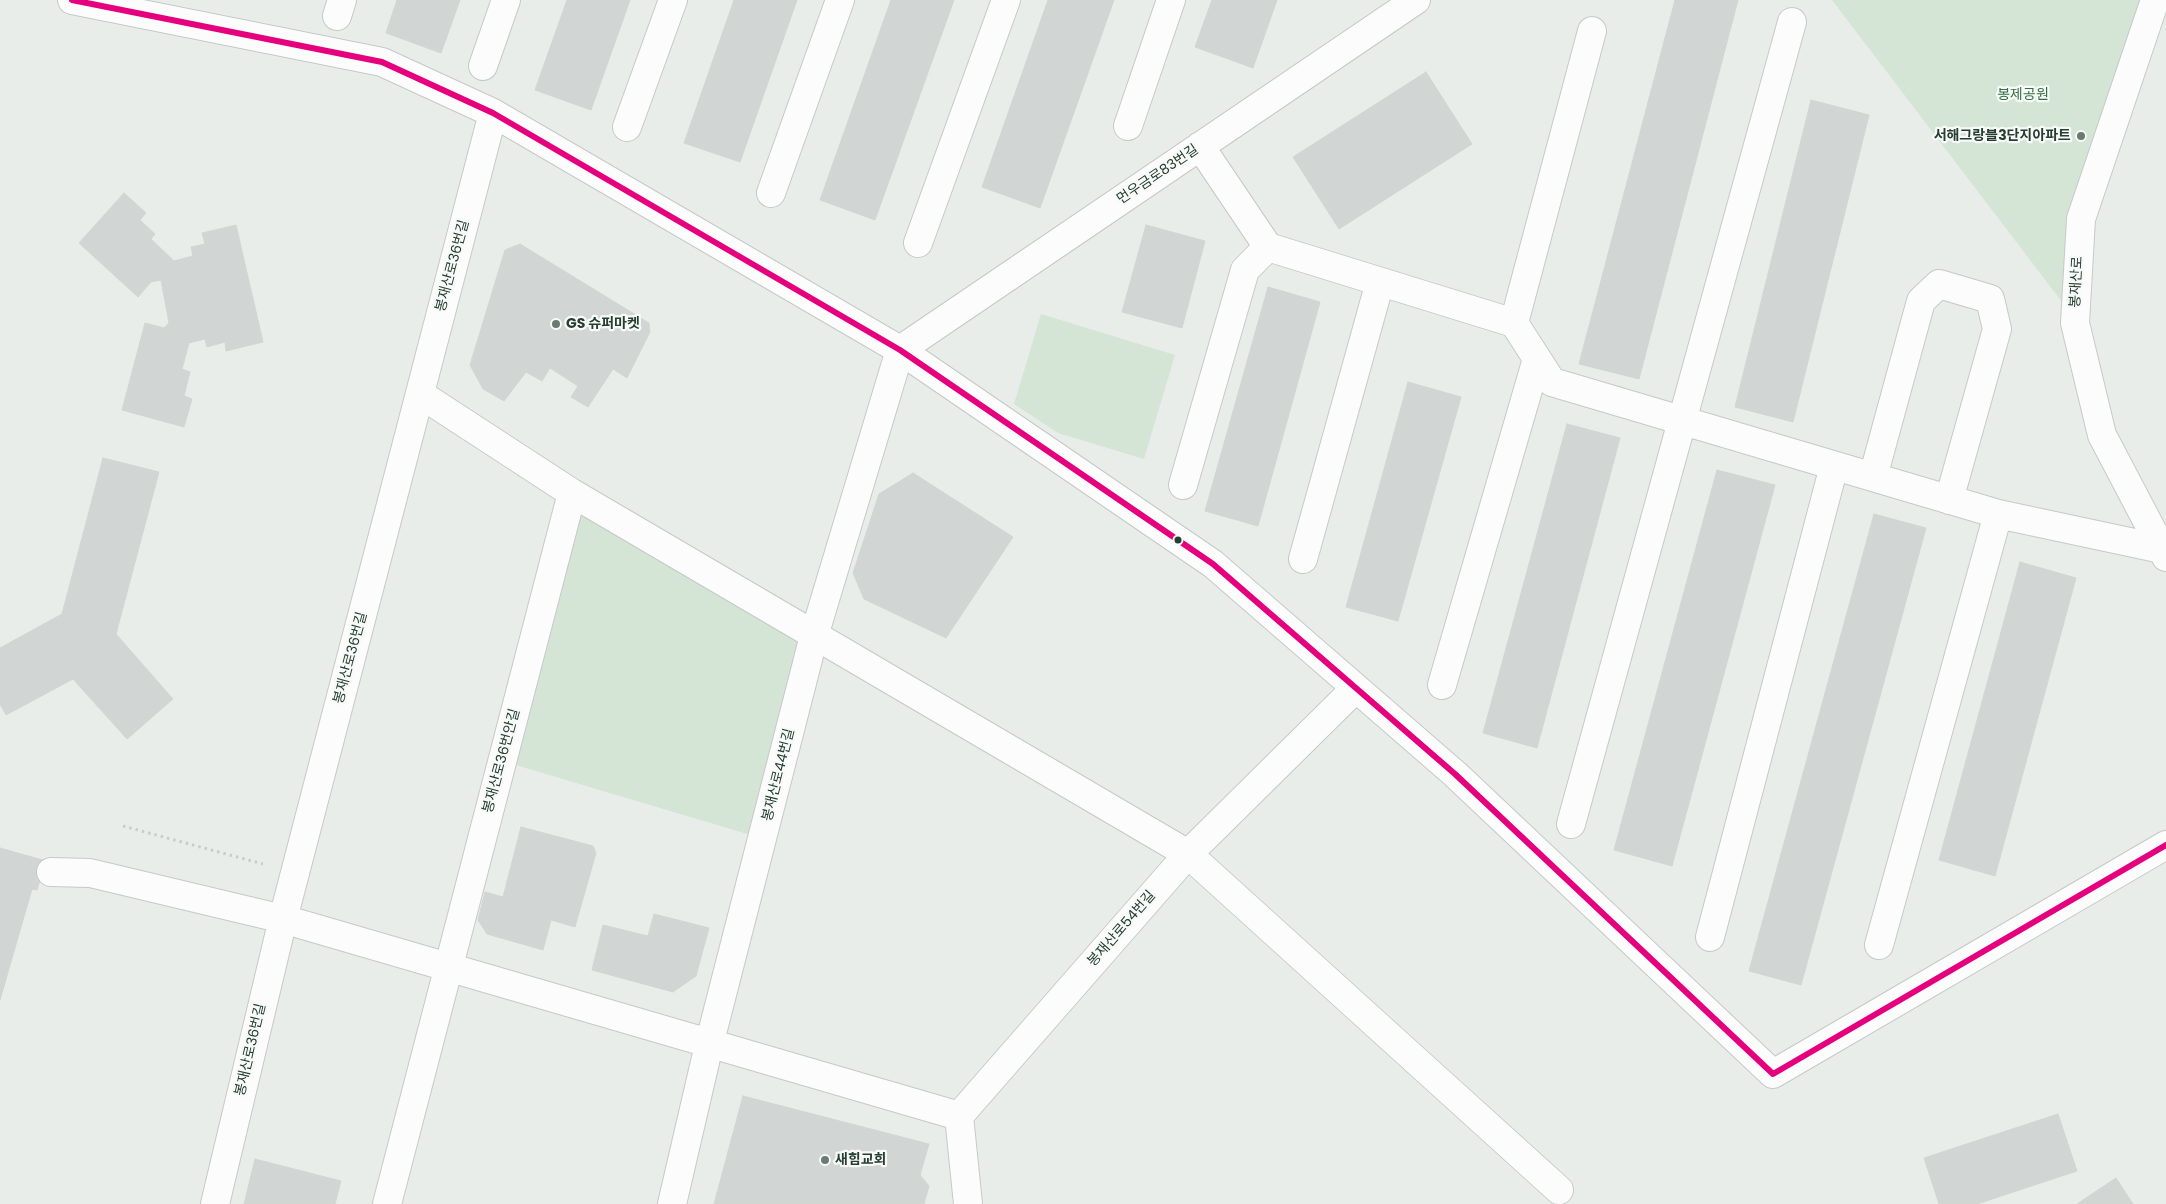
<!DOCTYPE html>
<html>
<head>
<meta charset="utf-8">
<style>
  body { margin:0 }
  canvas { display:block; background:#e8edea }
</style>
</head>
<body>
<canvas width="2166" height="1204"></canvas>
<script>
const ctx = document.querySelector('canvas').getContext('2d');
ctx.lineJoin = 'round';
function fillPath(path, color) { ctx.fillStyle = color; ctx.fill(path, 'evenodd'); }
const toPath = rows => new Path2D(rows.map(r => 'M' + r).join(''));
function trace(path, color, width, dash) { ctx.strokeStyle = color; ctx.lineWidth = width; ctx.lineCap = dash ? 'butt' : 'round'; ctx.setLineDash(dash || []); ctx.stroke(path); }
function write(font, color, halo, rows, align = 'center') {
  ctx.font = font + ' Poppins,"Noto Sans KR",sans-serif'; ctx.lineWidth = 4.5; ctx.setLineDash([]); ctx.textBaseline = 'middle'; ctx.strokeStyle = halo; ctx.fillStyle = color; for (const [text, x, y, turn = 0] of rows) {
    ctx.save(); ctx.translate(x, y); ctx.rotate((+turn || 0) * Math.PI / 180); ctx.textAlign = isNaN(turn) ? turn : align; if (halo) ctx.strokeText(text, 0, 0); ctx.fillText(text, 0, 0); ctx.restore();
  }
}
fillPath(toPath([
  [1832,0,2155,0,2081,219,2075,319],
  [1041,314,1175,355,1144,459,1058,433,1014,404],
  [580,511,804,637,754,836,509,763]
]), '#d4e4d5');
const building = toPath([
  [397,0,460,0,441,53,386,33,397,0],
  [567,0,630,0,591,110,535,90,567,0],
  [734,0,797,0,740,162,684,143,734,0],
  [891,0,954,0,875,220,820,200,891,0],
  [1048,0,1114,0,1040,208,982,187,1048,0],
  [1212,0,1277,0,1253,68,1195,47,1212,0],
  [1675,0,1738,0,1639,379,1579,364,1675,0],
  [1426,72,1472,144,1339,229,1293,157,1426,72],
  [1811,100,1869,115,1793,422,1735,407,1811,100],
  [124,193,146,213,140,220,155,234,151,239,174,261,193,256,191,247,205,244,202,233,236,225,263,342,226,351,225,342,207,347,205,339,189,343,182,369,190,372,184,396,192,399,184,427,122,410,145,323,164,328,169,323,161,280,151,282,138,297,79,243,124,193],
  [1146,225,1205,241,1182,328,1122,312,1146,225],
  [520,244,649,323,650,332,627,378,613,369,588,407,571,397,578,386,550,368,542,381,526,372,504,401,483,389,470,365,505,250,520,244],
  [1268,287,1320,302,1258,526,1205,511,1268,287],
  [1408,382,1461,397,1398,621,1346,607,1408,382],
  [1567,424,1620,438,1537,748,1483,733,1567,424],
  [103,458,159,472,116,634,173,699,127,739,73,679,6,715,0,704,0,648,62,614,103,458],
  [1717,470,1775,485,1672,866,1614,850,1717,470],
  [913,473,1013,537,946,638,864,599,853,573,879,494,913,473],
  [1874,514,1926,528,1801,985,1749,971,1874,514],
  [2020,562,2076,578,1995,876,1939,860,2020,562],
  [521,827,593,846,596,853,575,927,551,920,543,950,487,934,478,920,485,892,503,897,521,827],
  [0,848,46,861,37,890,32,889,0,1000,0,848],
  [654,914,709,928,696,976,673,992,592,970,603,925,648,936,654,914],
  [743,1096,929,1144,920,1175,929,1186,924,1204,714,1204,743,1096],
  [2058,1114,2077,1171,1977,1204,1939,1204,1924,1158,2058,1114],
  [255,1159,341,1181,335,1204,244,1204,255,1159],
  [2116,1178,2133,1204,2077,1204,2116,1178]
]);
fillPath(building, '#d1d5d3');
trace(building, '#d1d6d3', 1);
const minor = toPath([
  [72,0,382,62,493,113,900,350,1213,564,1455,774,1773,1074,2166,845],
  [2155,0,2081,219,2075,323,2102,435,2166,557],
  [337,16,342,0],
  [483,66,506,0],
  [1128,126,1171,0],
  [627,127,673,0],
  [1200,146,1268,247],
  [771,193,840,0],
  [918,243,1006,0],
  [1514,323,1592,31],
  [420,394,572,493,1188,854,1559,1190],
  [1873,477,1921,301,1939,284,1990,299,1997,329,1949,500],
  [1183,485,1245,270,1268,247,1514,323,1552,382,1998,514,2162,549],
  [1303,559,1380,282],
  [1442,685,1537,359],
  [1571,824,1792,22],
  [51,872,90,873,283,919,959,1116],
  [1710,937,1834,466],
  [1879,945,1998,514],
  [215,1204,283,919,493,113],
  [387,1204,572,493],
  [672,1204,709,1045,814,636,900,350,1416,0],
  [968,1204,959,1116,1188,854,1356,688]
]);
trace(minor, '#c5cac7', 30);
trace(toPath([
  [123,826,263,864]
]), '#c7cec9', 3, [2.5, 4]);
trace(minor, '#fcfcfc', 28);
trace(toPath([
  [72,0,382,62,493,113,900,350,1213,564,1455,774,1773,1074,2166,845]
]), '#e5007d', 6);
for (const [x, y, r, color] of [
  [2081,136,5,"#6b7b73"],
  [556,324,5,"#6b7b73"],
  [1178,540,4.5,"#273e33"],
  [825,1160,5,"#6b7b73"]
]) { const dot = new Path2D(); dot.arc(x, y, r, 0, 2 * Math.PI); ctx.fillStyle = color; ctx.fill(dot); trace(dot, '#f7faf8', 2); }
write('14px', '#367041', '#f7faf8', [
  ["봉제공원",2023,95]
]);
write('bold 14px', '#273e33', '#f7faf8', [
  ["서해그랑블3단지아파트",2071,136,"right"],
  ["GS 슈퍼마켓",566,324],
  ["새힘교회",835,1160]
], 'left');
write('14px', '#273e33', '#f7faf8', [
  ["먼우금로83번길",1158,175,-34],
  ["봉재산로36번길",453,266,-75],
  ["봉재산로",2077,282,-87],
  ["봉재산로36번길",351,658,-75],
  ["봉재산로36번안길",502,761,-75],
  ["봉재산로44번길",779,775,-76],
  ["봉재산로54번길",1122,929,-49],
  ["봉재산로36번길",251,1050,-77]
]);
</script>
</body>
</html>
